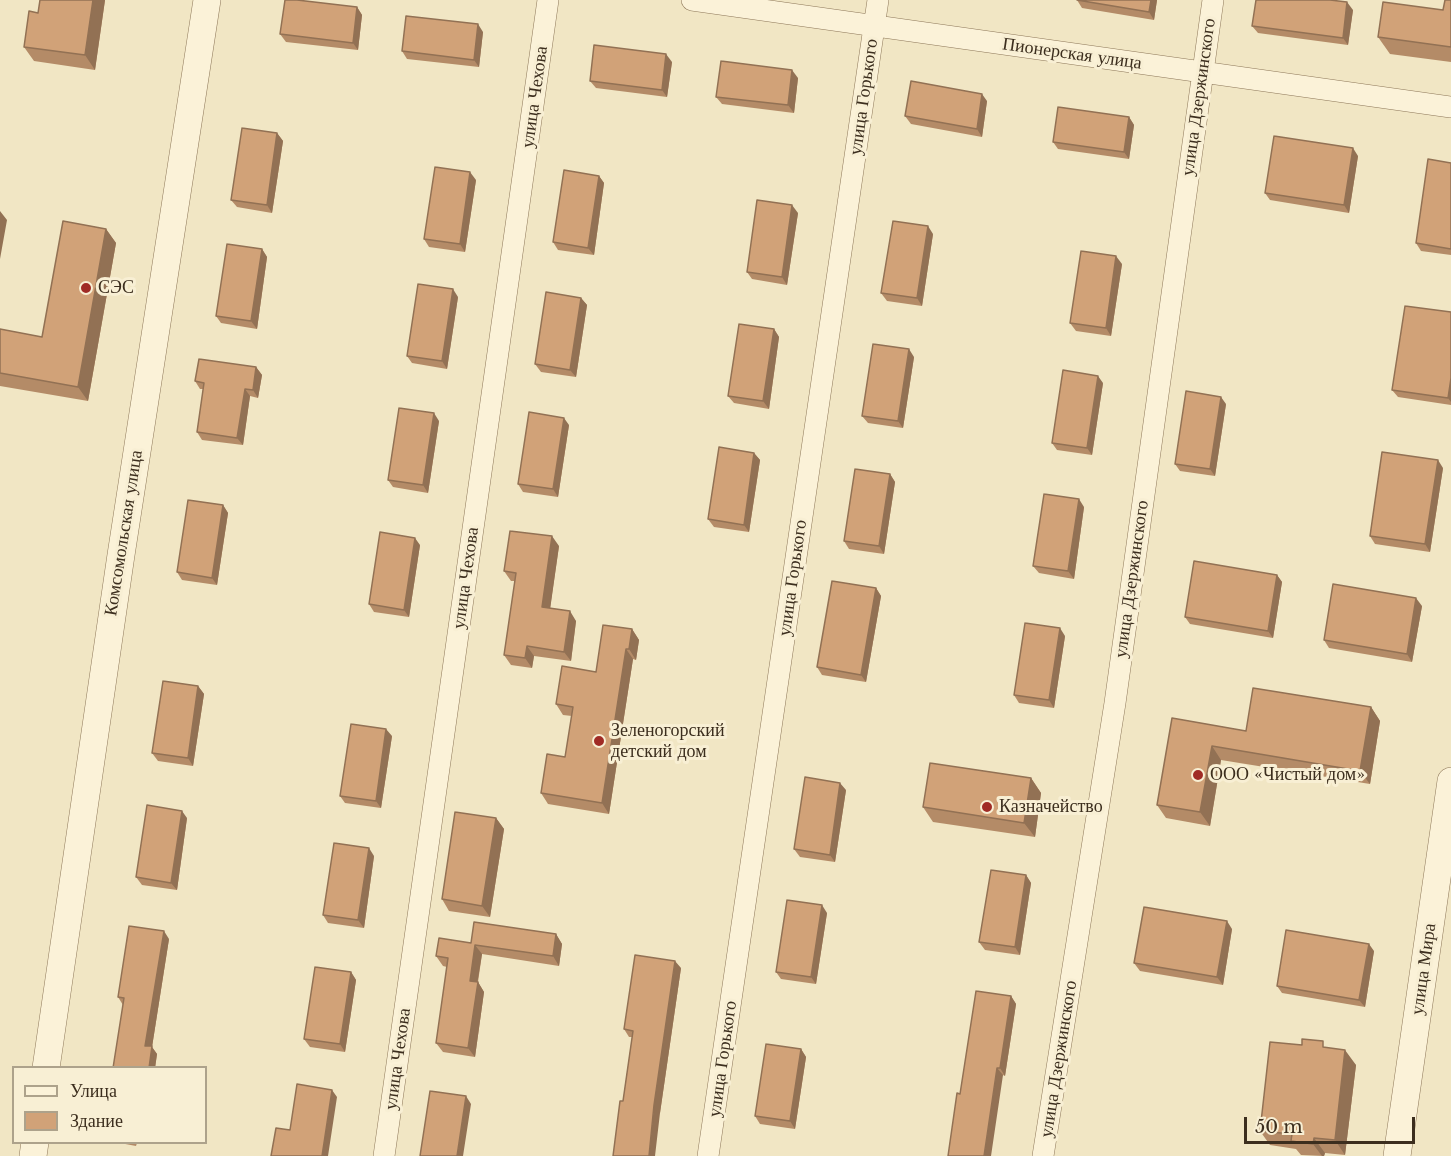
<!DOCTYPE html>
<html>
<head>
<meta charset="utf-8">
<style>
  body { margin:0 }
  #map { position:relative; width:1451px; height:1156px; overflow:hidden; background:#f1e6c4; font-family:"Libre Baskerville",serif }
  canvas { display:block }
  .legend { position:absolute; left:12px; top:1066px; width:195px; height:78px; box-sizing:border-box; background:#f8efd4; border:2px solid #ada28b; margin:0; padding:8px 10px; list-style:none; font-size:18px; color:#3c2e1e }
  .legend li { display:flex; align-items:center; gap:12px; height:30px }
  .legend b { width:30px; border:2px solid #ada28b }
  .scale { position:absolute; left:1244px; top:1117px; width:171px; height:27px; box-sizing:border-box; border:3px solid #3c2e1e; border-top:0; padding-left:8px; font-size:18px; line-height:21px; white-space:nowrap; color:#3c2e1e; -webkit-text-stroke:4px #f8efd4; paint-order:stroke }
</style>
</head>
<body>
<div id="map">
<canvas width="1451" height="1156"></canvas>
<ul class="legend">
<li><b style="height:8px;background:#fbf2d8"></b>Улица</li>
<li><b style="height:16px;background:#d1a278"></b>Здание</li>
</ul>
<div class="scale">50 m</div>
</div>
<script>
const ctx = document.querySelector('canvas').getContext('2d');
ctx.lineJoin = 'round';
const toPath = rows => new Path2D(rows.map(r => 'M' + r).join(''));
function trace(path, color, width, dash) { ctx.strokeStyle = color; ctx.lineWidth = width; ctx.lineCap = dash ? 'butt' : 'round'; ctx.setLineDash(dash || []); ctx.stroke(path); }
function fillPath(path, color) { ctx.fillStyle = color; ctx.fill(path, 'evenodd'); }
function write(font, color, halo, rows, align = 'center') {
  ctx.font = font + ' "Libre Baskerville",serif'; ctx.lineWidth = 6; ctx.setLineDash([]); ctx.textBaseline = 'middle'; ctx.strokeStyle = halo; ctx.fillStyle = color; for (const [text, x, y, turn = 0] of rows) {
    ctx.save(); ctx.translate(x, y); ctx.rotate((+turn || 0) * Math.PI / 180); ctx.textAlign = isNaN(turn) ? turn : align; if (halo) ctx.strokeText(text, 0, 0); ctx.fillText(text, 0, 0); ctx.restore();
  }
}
const minor = toPath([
  [692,0,1451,107],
  [384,1156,548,0],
  [708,1156,878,0],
  [1043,1156,1115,703,1213,0]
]);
const tertiary = toPath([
  [46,1068,121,555,207,0],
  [33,1156,35,1142],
  [1397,1156,1451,781]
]);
trace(minor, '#8d7759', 22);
trace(tertiary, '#8d7759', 28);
trace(minor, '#fbf2d8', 21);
trace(tertiary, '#fbf2d8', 27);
fillPath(toPath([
  [40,0,105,0,95,70,34,61,24,47,38,13],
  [1077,0,1157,0,1154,20,1082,8],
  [1451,0,1451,62,1390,54,1378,37,1443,10],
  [357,7,362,15,358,50,286,42,280,34],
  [1353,10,1348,45,1258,33,1252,26],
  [483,32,479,67,407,59,402,51],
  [672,62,667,97,596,88,590,81],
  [798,78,794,113,722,104,716,97],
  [987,101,982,137,911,124,905,116],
  [1129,117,1134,125,1129,159,1058,149,1053,142],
  [277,133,283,141,272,213,237,207,231,200],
  [1358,156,1349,213,1270,200,1265,193],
  [1451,163,1451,255,1421,251,1416,243],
  [599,176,604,183,594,255,558,250,553,242],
  [476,180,465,252,429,247,424,239],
  [798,213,787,285,752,279,747,272],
  [106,229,116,243,88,401,0,386,0,329,42,337],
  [933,234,922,306,887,301,881,293],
  [262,249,267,257,257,329,221,323,216,316],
  [1122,264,1111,336,1076,331,1070,323],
  [458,297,447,369,412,363,407,356],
  [581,298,587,305,576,377,541,372,535,364],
  [1451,312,1451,405,1398,397,1392,390],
  [774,329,779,337,769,409,734,403,728,396],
  [914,357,903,428,868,423,862,416],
  [256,367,262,375,258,398,250,396,243,445,202,440,197,432,203,389,200,389,195,381],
  [1103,383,1092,455,1057,450,1052,443],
  [1226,404,1215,476,1180,471,1175,464],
  [439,421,428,493,393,487,388,480],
  [569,425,558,497,523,492,518,484],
  [754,453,760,460,749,532,714,527,708,519],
  [1443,468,1430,552,1375,544,1370,536],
  [890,474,895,482,884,554,849,549,844,541],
  [223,505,228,513,217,585,182,580,177,572],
  [1084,507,1074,579,1039,573,1033,566],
  [420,545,409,617,374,612,369,604],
  [559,546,550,608,576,621,571,661,534,656,532,668,511,665,504,655,515,581,511,581,504,571],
  [1277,575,1282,582,1273,638,1190,624,1185,617],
  [876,588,881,596,866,682,822,675,817,667],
  [1422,606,1412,662,1329,648,1324,640],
  [632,629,639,640,636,660,633,659,609,814,548,804,541,793,565,757,572,716,563,715,556,704,596,672],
  [1065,636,1054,708,1019,703,1014,695],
  [198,686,204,694,193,766,158,761,152,753],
  [1371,707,1380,721,1370,784,1221,760,1210,826,1166,818,1157,805,1172,718,1246,731],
  [392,736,381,808,345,803,340,796],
  [1031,778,1041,793,1035,837,933,822,923,807],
  [846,790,835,862,800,857,794,849],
  [187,818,177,890,142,885,136,877],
  [496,818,504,829,490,917,449,911,442,899],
  [374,856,364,928,328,923,323,915],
  [1026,875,1031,883,1020,955,985,950,979,942],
  [827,913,816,984,781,979,776,972],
  [1232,929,1223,985,1140,971,1134,963],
  [556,934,562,944,559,966,482,954,478,982,484,992,475,1057,443,1052,436,1043,447,967,443,966,436,956,471,943],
  [169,939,152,1047,157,1054,155,1068,113,1068,123,1005,118,997],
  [1374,951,1365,1007,1282,993,1277,986],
  [681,968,660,1113,623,1101,632,1037,629,1037,624,1029],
  [351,972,356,980,345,1052,310,1047,304,1039],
  [1011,996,1016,1004,1005,1076,1003,1075,960,1094],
  [1328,1048,1356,1065,1345,1155,1325,1153,1324,1156,1301,1155,1296,1149,1270,1145,1260,1131],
  [801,1049,806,1057,795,1129,760,1124,755,1116],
  [120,1143,137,1143,136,1146]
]), '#b48b67');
fillPath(toPath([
  [93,0,105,0,95,70,85,55],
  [1151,0,1157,0,1154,20,1149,12],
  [1347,2,1353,10,1348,45,1343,38],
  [357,7,362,15,358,50,353,43],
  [478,24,483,32,479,67,474,60],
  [666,54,672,62,667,97,662,90],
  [792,70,798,78,794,113,788,105],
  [982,94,987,101,982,137,977,129],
  [1129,117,1134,125,1129,159,1124,152],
  [277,133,283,141,272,213,267,205],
  [1353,148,1358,156,1349,213,1344,205],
  [470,172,476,180,465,252,460,244],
  [599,176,604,183,594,255,588,248],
  [792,205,798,213,787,285,782,277],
  [0,211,7,220,0,259],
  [928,226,933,234,922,306,917,298],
  [106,229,116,243,88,401,78,387],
  [262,249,267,257,257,329,251,321],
  [1116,256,1122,264,1111,336,1106,328],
  [453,289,458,297,447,369,442,361],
  [581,298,587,305,576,377,570,370],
  [774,329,779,337,769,409,763,401],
  [909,349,914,357,903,428,898,421],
  [256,367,262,375,258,398,253,390],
  [1098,376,1103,383,1092,455,1087,448],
  [1451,378,1451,402,1448,398],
  [245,389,250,396,243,445,237,438],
  [1221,397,1226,404,1215,476,1210,469],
  [434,413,439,421,428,493,423,485],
  [564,418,569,425,558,497,553,489],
  [754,453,760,460,749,532,744,525],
  [1438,460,1443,468,1430,552,1425,544],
  [890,474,895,482,884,554,879,546],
  [1079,499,1084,507,1074,579,1068,571],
  [223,505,228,513,217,585,212,578],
  [552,536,559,546,549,617,542,607],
  [415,538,420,545,409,617,404,610],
  [1277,575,1282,582,1273,638,1268,631],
  [876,588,881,596,866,682,861,675],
  [1416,598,1422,606,1412,662,1407,654],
  [570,611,576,621,571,661,564,652],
  [1060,628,1065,636,1054,708,1049,700],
  [632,629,639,640,636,660,629,649],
  [527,646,534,656,532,668,525,658],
  [626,649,633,659,609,814,602,803],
  [198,686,204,694,193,766,188,758],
  [1371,707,1380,721,1370,784,1360,771],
  [386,729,392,736,381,808,376,801],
  [1212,746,1221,760,1210,826,1200,812],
  [1031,778,1041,793,1035,837,1024,823],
  [840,783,846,790,835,862,830,855],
  [182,811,187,818,177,890,171,883],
  [496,818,504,829,490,917,482,906],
  [369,848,374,856,364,928,358,920],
  [1026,875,1031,883,1020,955,1015,947],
  [822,905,827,913,816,984,811,977],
  [1227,921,1232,929,1223,985,1217,977],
  [164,931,169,939,152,1047,157,1054,155,1068,149,1068,145,1046],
  [556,934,562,944,559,966,553,956],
  [1369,944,1374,951,1365,1007,1359,1000],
  [475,945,482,954,476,991,470,981],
  [675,961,681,968,660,1113,655,1156,649,1156,654,1105],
  [351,972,356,980,345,1052,340,1044],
  [478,982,484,992,475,1057,468,1048],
  [1011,996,1016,1004,1005,1076,1000,1068],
  [801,1049,806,1057,795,1129,790,1121],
  [1345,1050,1356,1065,1345,1155,1335,1140],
  [997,1068,1003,1075,991,1156,984,1156],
  [332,1090,337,1097,328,1156,322,1156],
  [466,1096,471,1104,463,1156,457,1156],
  [1314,1138,1325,1153,1324,1156,1322,1156,1313,1144]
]), '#927154');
const building = toPath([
  [40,0,93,0,85,55,24,47,29,11,38,13,40,0],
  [285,0,297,0,357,7,353,43,280,34,285,0],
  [1077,0,1151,0,1149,12,1077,0],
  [1256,0,1330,0,1347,2,1343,38,1252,26,1256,0],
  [1445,0,1451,0,1451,47,1378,37,1383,2,1443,10,1445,0],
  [406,16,478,24,474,60,402,51,406,16],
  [594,45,666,54,662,90,590,81,594,45],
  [721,61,792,70,788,105,716,97,721,61],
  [911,81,982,94,977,129,905,116,911,81],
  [1058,107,1129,117,1124,152,1053,142,1058,107],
  [242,128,277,133,267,205,231,200,242,128],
  [1274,136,1353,148,1344,205,1265,193,1274,136],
  [1428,159,1451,163,1451,249,1416,243,1428,159],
  [435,167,470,172,460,244,424,239,435,167],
  [564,170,599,176,588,248,553,242,564,170],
  [757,200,792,205,782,277,747,272,757,200],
  [63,221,106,229,78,387,0,373,0,329,42,337,63,221],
  [893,221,928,226,917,298,881,293,893,221],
  [227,244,262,249,251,321,216,316,227,244],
  [1081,251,1116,256,1106,328,1070,323,1081,251],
  [418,284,453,289,442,361,407,356,418,284],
  [546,292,581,298,570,370,535,364,546,292],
  [1405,306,1451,312,1451,378,1448,398,1392,390,1405,306],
  [739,324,774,329,763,401,728,396,739,324],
  [873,344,909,349,898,421,862,416,873,344],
  [199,359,256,367,253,390,245,389,237,438,197,432,204,383,195,381,199,359],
  [1063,370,1098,376,1087,448,1052,443,1063,370],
  [1186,391,1221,397,1210,469,1175,464,1186,391],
  [399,408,434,413,423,485,388,480,399,408],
  [529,412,564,418,553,489,518,484,529,412],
  [719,447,754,453,744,525,708,519,719,447],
  [1382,452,1438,460,1425,544,1370,536,1382,452],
  [855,469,890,474,879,546,844,541,855,469],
  [1044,494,1079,499,1068,571,1033,566,1044,494],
  [188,500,223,505,212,578,177,572,188,500],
  [510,531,552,536,542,607,570,611,564,652,527,646,525,658,504,655,516,573,504,571,510,531],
  [380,532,415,538,404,610,369,604,380,532],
  [1194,561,1277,575,1268,631,1185,617,1194,561],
  [832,581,876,588,861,675,817,667,832,581],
  [1333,584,1416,598,1407,654,1324,640,1333,584],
  [1025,623,1060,628,1049,700,1014,695,1025,623],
  [603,625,632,629,629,649,626,649,602,803,541,793,547,754,565,757,573,707,556,704,562,666,596,672,603,625],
  [163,681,198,686,188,758,152,753,163,681],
  [1253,688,1371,707,1360,771,1212,746,1200,812,1157,805,1172,718,1246,731,1253,688],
  [351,724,386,729,376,801,340,796,351,724],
  [930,763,1031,778,1024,823,923,807,930,763],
  [805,777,840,783,830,855,794,849,805,777],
  [147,805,182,811,171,883,136,877,147,805],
  [455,812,496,818,482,906,442,899,455,812],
  [334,843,369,848,358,920,323,915,334,843],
  [991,870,1026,875,1015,947,979,942,991,870],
  [787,900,822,905,811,977,776,972,787,900],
  [1144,907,1227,921,1217,977,1134,963,1144,907],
  [474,922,556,934,553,956,475,945,470,981,478,982,468,1048,436,1043,448,958,436,956,439,938,471,943,474,922],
  [129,926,164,931,145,1046,152,1046,149,1068,113,1068,124,998,118,997,129,926],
  [1286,930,1369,944,1359,1000,1277,986,1286,930],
  [635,955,675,961,654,1105,649,1156,613,1156,620,1101,623,1101,633,1031,624,1029,635,955],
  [315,967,351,972,340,1044,304,1039,315,967],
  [976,991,1011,996,1000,1068,997,1068,984,1156,948,1156,957,1093,960,1094,976,991],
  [1302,1039,1323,1041,1323,1047,1345,1050,1335,1140,1314,1138,1313,1144,1291,1141,1292,1134,1260,1131,1270,1042,1302,1045,1302,1039],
  [766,1044,801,1049,790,1121,755,1116,766,1044],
  [297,1084,332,1090,322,1156,271,1156,276,1128,290,1130,297,1084],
  [430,1091,466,1096,457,1156,420,1156,430,1091]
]);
fillPath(building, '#d1a278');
trace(building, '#927154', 1.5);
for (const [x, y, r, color] of [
  [86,288,6,"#a02b25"],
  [599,741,6,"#a02b25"],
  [1198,775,6,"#a02b25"],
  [987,807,6,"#a02b25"]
]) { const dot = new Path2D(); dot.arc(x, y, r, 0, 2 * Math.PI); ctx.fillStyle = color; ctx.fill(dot); trace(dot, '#f8efd4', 2); }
write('18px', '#3c2e1e', '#f8efd4', [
  ["Пионерская улица",1072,54,8],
  ["улица Чехова",535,97,-82],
  ["улица Горького",864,97,-82],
  ["улица Дзержинского",1199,97,-82],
  ["Комсомольская улица",124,533,-81],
  ["улица Чехова",466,578,-82],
  ["улица Горького",793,578,-82],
  ["улица Дзержинского",1132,579,-82],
  ["улица Мира",1424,969,-82],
  ["улица Чехова",398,1059,-82],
  ["улица Горького",723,1059,-82],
  ["улица Дзержинского",1059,1059,-81]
]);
write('18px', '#3c2e1e', '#f8efd4', [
  ["СЭС",98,288],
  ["Зеленогорский",611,731],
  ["детский дом",611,752],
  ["ООО «Чистый дом»",1210,775],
  ["Казначейство",999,807]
], 'left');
</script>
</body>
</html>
